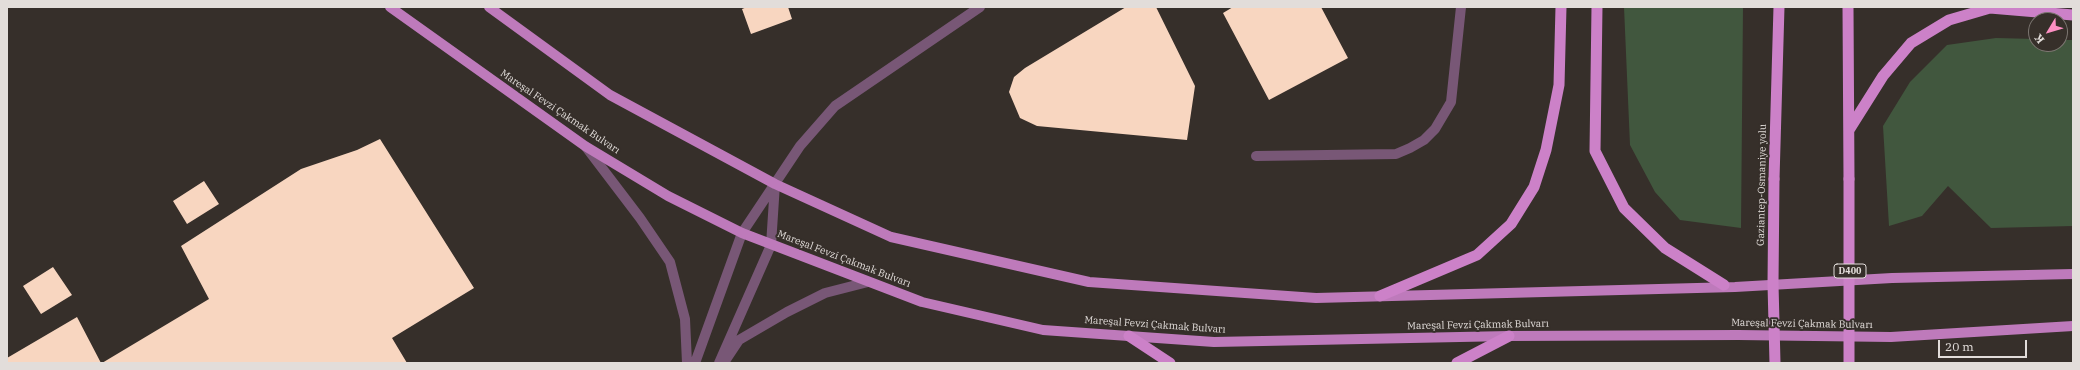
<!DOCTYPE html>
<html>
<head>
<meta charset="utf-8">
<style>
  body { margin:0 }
  #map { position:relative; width:2080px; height:370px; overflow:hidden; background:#362f2a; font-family:"IBM Plex Serif",serif }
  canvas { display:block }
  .frame { position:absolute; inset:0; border:8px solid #e2ddda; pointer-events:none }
  .north { position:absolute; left:2028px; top:12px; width:40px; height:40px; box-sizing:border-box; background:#362f2a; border:1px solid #7b7570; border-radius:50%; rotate:232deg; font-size:11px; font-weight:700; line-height:16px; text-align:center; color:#e2ddda }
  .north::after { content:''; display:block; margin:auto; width:14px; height:18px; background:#fc8fc3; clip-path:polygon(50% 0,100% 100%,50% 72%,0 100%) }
  .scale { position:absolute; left:1938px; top:340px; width:89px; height:18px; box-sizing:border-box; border:2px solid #e2ddda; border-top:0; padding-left:5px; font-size:12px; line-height:14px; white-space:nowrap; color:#e2ddda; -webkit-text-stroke:3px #362f2a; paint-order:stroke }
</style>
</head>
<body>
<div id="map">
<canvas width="2080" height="370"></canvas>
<div class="frame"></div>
<div class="north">K</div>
<div class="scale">20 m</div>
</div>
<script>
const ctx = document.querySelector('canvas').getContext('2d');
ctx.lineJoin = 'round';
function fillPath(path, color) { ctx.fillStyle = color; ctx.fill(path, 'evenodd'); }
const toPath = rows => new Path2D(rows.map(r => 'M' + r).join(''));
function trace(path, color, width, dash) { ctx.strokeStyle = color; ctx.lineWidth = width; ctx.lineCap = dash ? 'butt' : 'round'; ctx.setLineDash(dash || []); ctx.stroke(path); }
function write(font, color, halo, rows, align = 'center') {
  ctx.font = font + ' "IBM Plex Serif",serif'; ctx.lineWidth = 4; ctx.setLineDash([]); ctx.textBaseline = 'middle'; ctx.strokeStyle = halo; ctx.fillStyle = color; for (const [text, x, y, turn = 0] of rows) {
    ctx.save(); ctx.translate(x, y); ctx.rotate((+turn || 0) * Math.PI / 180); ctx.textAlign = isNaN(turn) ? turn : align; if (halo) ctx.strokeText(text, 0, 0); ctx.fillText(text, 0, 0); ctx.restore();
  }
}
fillPath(toPath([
  [1624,7,1743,7,1741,228,1680,220,1655,192,1630,145],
  [1996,38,2036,39,2036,44,2060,44,2060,40,2073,40,2073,226,1991,228,1948,186,1922,216,1889,226,1883,126,1910,82,1947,45]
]), '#41573e');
fillPath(toPath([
  [747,7,788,7,792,19,751,34,742,9],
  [1126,7,1156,7,1195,86,1187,140,1037,126,1020,118,1009,92,1014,77,1025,68],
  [1233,7,1321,7,1348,58,1269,100,1223,13],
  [380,139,474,288,392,338,407,363,102,363,209,299,181,246,301,169,357,150],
  [204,181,219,204,187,224,173,201],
  [53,267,72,295,41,314,23,286],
  [77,317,101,363,7,363,7,358]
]), '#f8d6c0');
trace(toPath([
  [1256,156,1396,154,1410,148,1424,140,1435,129,1451,102,1461,7]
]), '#785776', 10);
trace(toPath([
  [586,147,640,218,670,262,685,319,687,363],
  [725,361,739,340,787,312,825,293,868,282],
  [695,363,742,233,800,146,835,106,980,7],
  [719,363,771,245,775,184]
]), '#785776', 10);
trace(toPath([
  [390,7,585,146,668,196,742,233,922,302,1043,330,1214,342,1509,336,1738,335,1891,337,2073,326],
  [489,7,610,95,775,184,891,237,1089,282,1316,298,1735,287,1892,278,2073,274]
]), '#be7abb', 10);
trace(toPath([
  [1597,7,1595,151,1624,208,1665,248,1724,285],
  [1848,7,1849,179],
  [1849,130,1883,76,1911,43,1949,20,1990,8,2073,15],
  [1774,179,1779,7],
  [1380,296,1477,255,1511,224,1534,187,1546,150,1559,85,1561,7],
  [1129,336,1170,363],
  [1457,363,1509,336]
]), '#cc81c8', 11);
trace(toPath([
  [1774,179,1773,284,1775,363],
  [1849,363,1849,179]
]), '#cc81c8', 11);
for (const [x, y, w] of [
  [1850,271,32]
]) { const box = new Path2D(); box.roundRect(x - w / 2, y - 7, w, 14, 3); ctx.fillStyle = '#362f2a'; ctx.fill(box); trace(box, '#e2ddda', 1); }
write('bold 9px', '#e2ddda', null, [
  ["D400",1850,271]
]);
write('10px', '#e2ddda', '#362f2a', [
  ["Mareşal Fevzi Çakmak Bulvarı",560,112,34],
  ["Gaziantep-Osmaniye yolu",1762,185,-89],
  ["Mareşal Fevzi Çakmak Bulvarı",844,259,21],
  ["Mareşal Fevzi Çakmak Bulvarı",1802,324,1],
  ["Mareşal Fevzi Çakmak Bulvarı",1155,325,4],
  ["Mareşal Fevzi Çakmak Bulvarı",1478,325,-1]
]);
</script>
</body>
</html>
